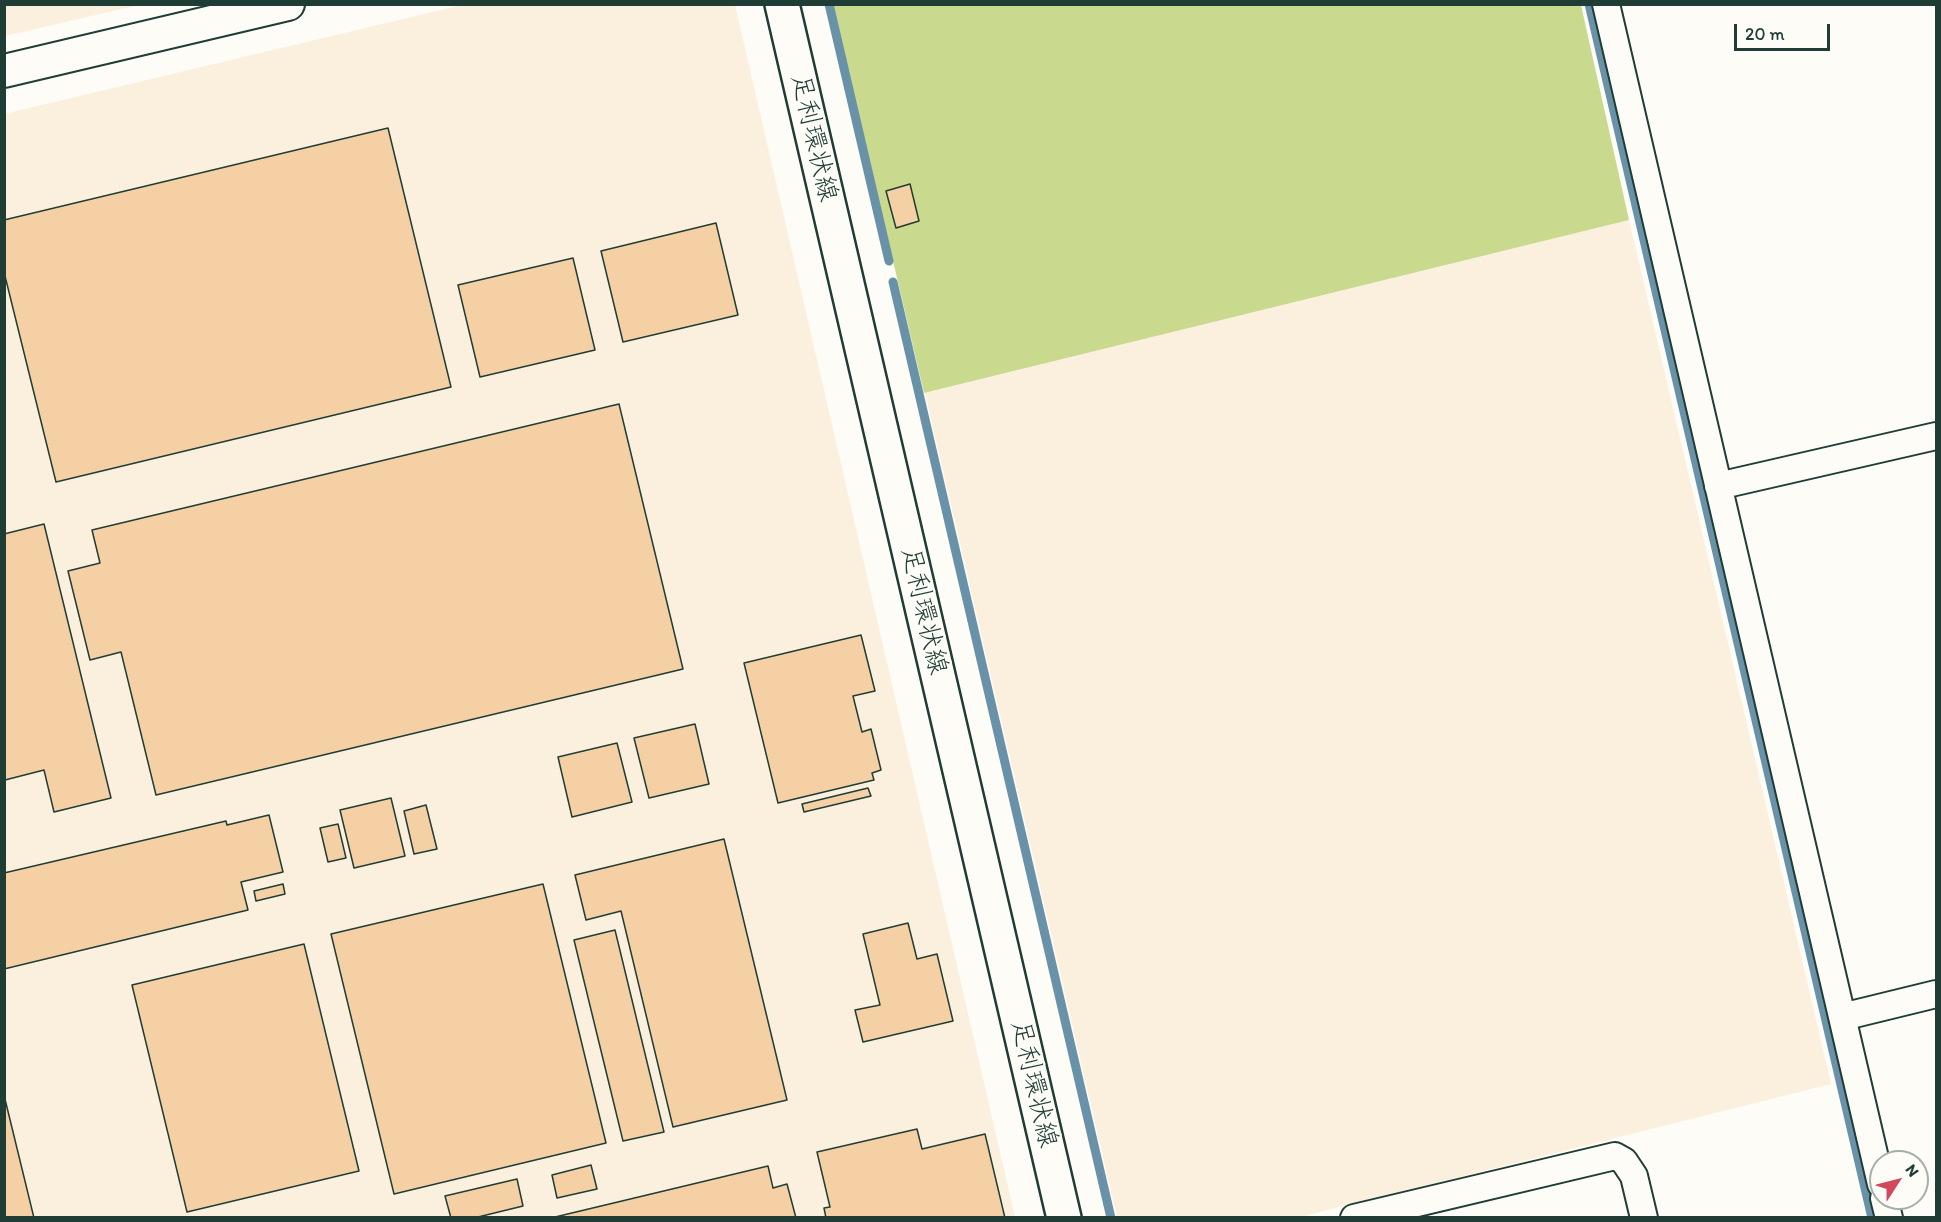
<!DOCTYPE html>
<html>
<head>
<meta charset="utf-8">
<style>
  body { margin:0 }
  #map { position:relative; width:1941px; height:1222px; overflow:hidden; background:#fdfcf7; font-family:Itim,sans-serif }
  canvas { display:block }
  .frame { position:absolute; inset:0; border:6px solid #1f3d34; pointer-events:none }
  .north { position:absolute; left:1869px; top:1150px; width:60px; height:60px; box-sizing:border-box; background:#fdfcf7; border:2px solid #a4b0a9; border-radius:50%; rotate:54deg; font-size:16px; font-weight:700; line-height:24px; text-align:center; color:#1f3d34 }
  .north::after { content:''; display:block; margin:auto; width:21px; height:27px; background:#d1495b; clip-path:polygon(50% 0,100% 100%,50% 72%,0 100%) }
  .scale { position:absolute; left:1734px; top:24px; width:96px; height:27px; box-sizing:border-box; border:3px solid #1f3d34; border-top:0; padding-left:8px; font-size:18px; line-height:21px; white-space:nowrap; color:#1f3d34; -webkit-text-stroke:4px #fdfcf7; paint-order:stroke }
</style>
</head>
<body>
<div id="map">
<canvas width="1941" height="1222"></canvas>
<div class="frame"></div>
<div class="north">N</div>
<div class="scale">20 m</div>
</div>
<script>
const ctx = document.querySelector('canvas').getContext('2d');
ctx.lineJoin = 'round';
function fillPath(path, color) { ctx.fillStyle = color; ctx.fill(path, 'evenodd'); }
const toPath = rows => new Path2D(rows.map(r => 'M' + r).join(''));
function trace(path, color, width, dash) { ctx.strokeStyle = color; ctx.lineWidth = width; ctx.lineCap = dash ? 'butt' : 'round'; ctx.setLineDash(dash || []); ctx.stroke(path); }
function write(font, color, halo, rows, align = 'center') {
  ctx.font = font + ' Itim,"Klee One",sans-serif'; ctx.lineWidth = 4.5; ctx.setLineDash([]); ctx.textBaseline = 'middle'; ctx.strokeStyle = halo; ctx.fillStyle = color; for (const [text, x, y, turn = 0] of rows) {
    ctx.save(); ctx.translate(x, y); ctx.rotate((+turn || 0) * Math.PI / 180); ctx.textAlign = isNaN(turn) ? turn : align; if (halo) ctx.strokeText(text, 0, 0); ctx.fillText(text, 0, 0); ctx.restore();
  }
}
fillPath(toPath([
  [5,4,139,4,139,5,5,36],
  [462,5,735,5,1015,1217,5,1217,4,114],
  [1629,220,1831,1084,1300,1217,1117,1217,925,393]
]), '#fbefde');
fillPath(toPath([
  [833,5,1581,5,1629,220,924,393]
]), '#c9d98d');
trace(toPath([
  [829,4,889,261],
  [1589,4,1872,1218],
  [893,282,1111,1218]
]), '#6992a8', 9);
const building = toPath([
  [388,128,451,387,56,482,4,272,4,220,388,128],
  [910,184,919,221,896,228,886,191,910,184],
  [716,223,738,315,623,342,601,251,716,223],
  [573,258,595,350,480,377,458,285,573,258],
  [619,404,683,669,156,795,121,652,90,660,68,571,100,563,92,530,619,404],
  [44,524,111,798,54,812,44,770,5,780,4,776,4,534,44,524],
  [861,635,875,691,853,696,862,732,871,729,881,770,872,773,874,780,778,803,744,663,861,635],
  [695,724,709,784,649,798,634,738,695,724],
  [617,743,632,802,572,817,558,757,617,743],
  [868,788,871,796,804,812,802,804,868,788],
  [391,798,405,856,354,868,340,810,391,798],
  [426,805,437,849,414,854,404,811,426,805],
  [269,815,283,872,241,882,248,910,4,969,4,873,226,821,227,825,269,815],
  [338,824,346,858,328,862,320,828,338,824],
  [724,839,787,1100,673,1127,621,911,586,920,575,875,724,839],
  [283,884,285,894,256,901,254,891,283,884],
  [543,884,606,1143,394,1194,331,934,543,884],
  [908,923,917,959,937,954,953,1021,863,1042,855,1010,880,1005,863,934,908,923],
  [615,930,664,1132,623,1141,574,940,615,930],
  [304,944,359,1171,187,1212,132,985,304,944],
  [4,1095,34,1218,4,1218,4,1095],
  [917,1129,922,1149,985,1134,1005,1218,826,1218,824,1208,830,1207,817,1152,917,1129],
  [591,1165,597,1189,557,1198,552,1175,591,1165],
  [768,1166,773,1188,787,1184,796,1218,551,1218,768,1166],
  [517,1179,523,1206,474,1218,451,1218,445,1196,517,1179]
]);
fillPath(building, '#f6d0a5');
trace(building, '#1f3d34', 1.5);
const minor = toPath([
  [1606,4,1881,1184],
  [1718,486,1936,436],
  [1842,1017,1936,994],
  [1884,1198,1889,1218],
  [1354,1218,1615,1156,1624,1161,1634,1176,1644,1218]
]);
const tertiary = toPath([
  [4,71,288,4]
]);
const primary = toPath([
  [782,4,1064,1218]
]);
trace(minor, '#1f3d34', 30);
trace(tertiary, '#1f3d34', 36);
trace(primary, '#1f3d34', 38);
trace(minor, '#fdfcf7', 26);
trace(tertiary, '#fdfcf7', 32);
trace(primary, '#fdfcf7', 33);
write('26px', '#1f3d34', '#fdfcf7', [
  ["足利環状線",813,138,77],
  ["足利環状線",923,611,77],
  ["足利環状線",1033,1084,77]
]);
</script>
</body>
</html>
